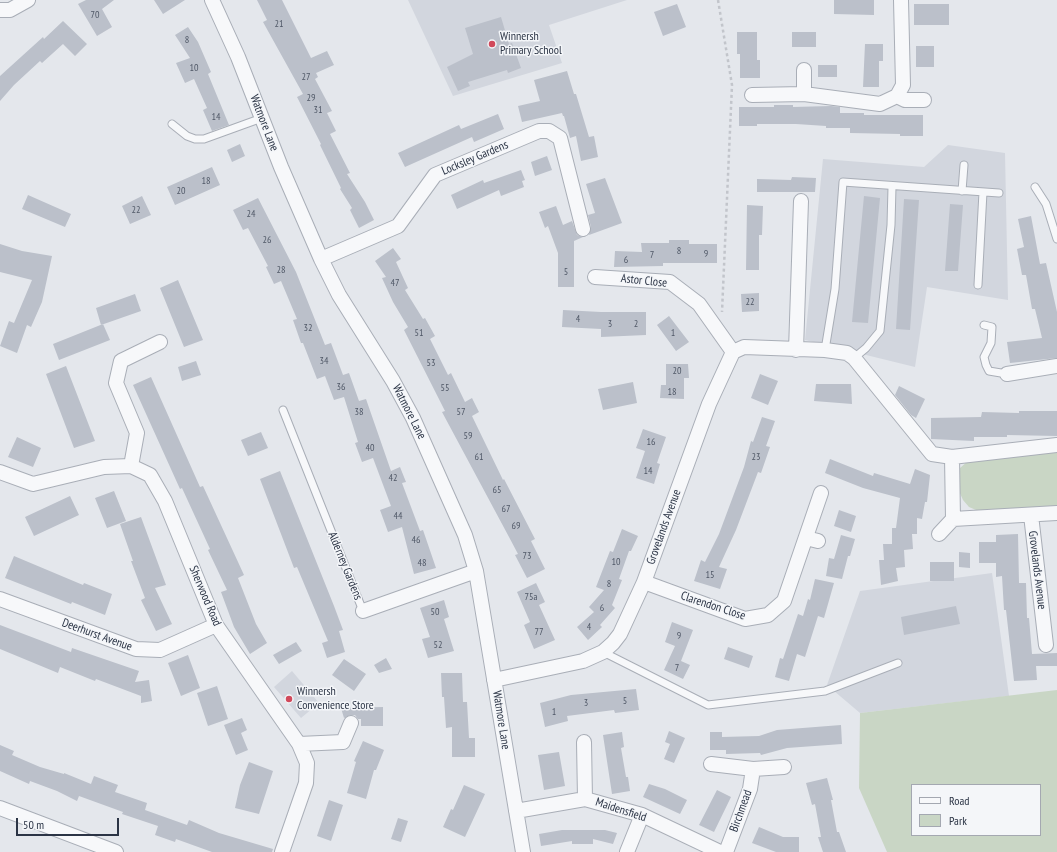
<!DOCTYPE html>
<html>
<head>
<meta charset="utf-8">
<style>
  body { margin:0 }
  #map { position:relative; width:1057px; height:852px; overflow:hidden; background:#e4e7ec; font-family:"PT Sans Narrow",sans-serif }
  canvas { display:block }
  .legend { position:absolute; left:911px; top:784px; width:130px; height:52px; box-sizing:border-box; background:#f4f6f9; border:1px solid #a4a8b1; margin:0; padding:5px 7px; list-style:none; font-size:12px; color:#2b3445 }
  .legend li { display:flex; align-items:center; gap:8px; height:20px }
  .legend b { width:20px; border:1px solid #a4a8b1 }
  .scale { position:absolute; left:16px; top:818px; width:103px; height:18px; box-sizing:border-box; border:2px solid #2b3445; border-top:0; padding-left:5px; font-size:12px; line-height:14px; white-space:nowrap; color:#2b3445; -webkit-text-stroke:3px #f4f6f9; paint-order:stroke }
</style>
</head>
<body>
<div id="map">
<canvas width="1057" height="852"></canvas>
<ul class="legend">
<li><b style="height:5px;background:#f7f8fa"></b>Road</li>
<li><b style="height:11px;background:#c9d6c5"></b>Park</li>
</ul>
<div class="scale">50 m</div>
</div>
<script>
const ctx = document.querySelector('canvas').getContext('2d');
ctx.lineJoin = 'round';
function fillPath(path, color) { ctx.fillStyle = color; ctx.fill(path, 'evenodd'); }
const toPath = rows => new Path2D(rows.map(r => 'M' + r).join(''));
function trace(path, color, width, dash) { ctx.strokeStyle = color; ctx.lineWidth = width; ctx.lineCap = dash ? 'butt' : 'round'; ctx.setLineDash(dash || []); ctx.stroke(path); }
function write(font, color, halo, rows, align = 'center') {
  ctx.font = font + ' "PT Sans Narrow",sans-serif'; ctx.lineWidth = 3; ctx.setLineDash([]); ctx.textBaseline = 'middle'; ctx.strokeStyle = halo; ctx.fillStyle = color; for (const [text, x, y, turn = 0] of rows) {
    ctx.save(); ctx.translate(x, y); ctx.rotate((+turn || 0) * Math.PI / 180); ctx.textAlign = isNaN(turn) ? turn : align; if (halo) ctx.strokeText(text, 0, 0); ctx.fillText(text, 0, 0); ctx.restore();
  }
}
fillPath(toPath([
  [408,0,627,0,549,25,562,63,453,96],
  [948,145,1005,153,1008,300,927,287,915,367,805,340,823,159,924,167],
  [992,573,1009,696,860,713,827,685,860,591],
  [292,671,319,703,301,718,274,687]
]), '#d2d6de');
fillPath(toPath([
  [1057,452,1057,506,986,511,976,510,969,507,963,500,959,491,960,468,968,461],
  [1057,690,1057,852,887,852,859,788,860,713],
  [912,785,1040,785,1040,835,912,835]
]), '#c9d6c5');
fillPath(toPath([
  [86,0,114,0,102,9,112,27,97,36,78,4],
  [154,0,185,0,163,14],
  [257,0,282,0,311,58,327,51,334,65,316,73,318,77,315,79,332,111,327,113,336,131,330,134,350,173,347,174,365,202,374,220,359,228,350,210,352,208,340,189,341,188,320,145,321,144,297,97,303,94,263,22,267,20],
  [834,0,874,0,874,15,834,14],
  [677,4,686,27,663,36,654,12],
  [914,4,949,4,949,25,914,25],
  [501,17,509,44,512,43,521,68,508,73,507,70,468,82,470,86,458,91,447,67,473,54,465,28],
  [63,21,87,44,75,56,63,44,42,63,40,61,14,85,0,101,0,76,43,37,44,39],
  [188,27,198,42,211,72,208,74,229,125,212,131,203,110,207,108,194,79,185,83,176,63,190,58,175,35],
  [737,32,757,32,757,60,760,60,760,78,740,78,740,54,737,54],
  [792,32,816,32,816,47,792,47],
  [865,44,883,44,883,61,879,61,879,87,863,87],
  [916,46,934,46,934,67,916,67],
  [818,65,837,65,837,77,818,77],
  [567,71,574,94,576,94,589,137,594,136,598,157,581,161,576,136,570,138,564,116,563,116,562,113,522,122,518,106,540,101,534,80],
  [774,105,793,105,793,107,831,106,840,107,840,113,864,113,864,115,923,115,923,136,900,136,900,134,850,133,850,128,826,128,826,126,796,124,757,124,757,126,739,126,739,107,774,107],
  [498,114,504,129,474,142,472,137,405,167,398,153,459,125,461,129],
  [240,144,245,156,232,162,227,150],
  [547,156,552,170,535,176,531,162],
  [212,167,220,185,175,205,167,187],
  [521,170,525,180,522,181,524,187,501,196,499,190,457,209,451,195,483,180,484,183],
  [792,177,816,178,815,192,757,192,757,179,791,180],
  [605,178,622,223,589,235,591,227,588,215,595,213,586,184],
  [28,195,71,214,65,227,22,209],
  [142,196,151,215,130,224,122,206],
  [864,196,880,198,868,323,852,322],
  [258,198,296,272,325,345,331,343,343,375,349,373,359,401,366,399,391,471,400,467,406,482,402,483,420,531,423,530,436,568,414,574,402,527,388,532,380,510,391,506,373,458,362,462,355,443,358,442,344,397,334,400,325,376,317,379,303,343,301,343,293,320,297,319,281,281,274,284,266,267,268,266,248,228,243,230,233,210],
  [904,199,919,200,910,330,896,329],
  [950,204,963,205,958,271,945,271],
  [747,205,763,206,762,235,759,235,759,270,746,270],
  [556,206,563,225,572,221,577,235,583,237,574,241,574,287,558,287,558,253,548,226,545,228,539,212],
  [1031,216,1040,264,1046,263,1057,312,1057,358,1010,363,1007,342,1042,338,1035,309,1032,309,1026,275,1022,275,1017,249,1024,247,1018,219],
  [669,240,689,240,689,244,717,244,717,263,663,263,663,266,614,267,615,251,642,252,641,243,669,243],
  [0,244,22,251,52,256,42,302,31,327,27,325,17,353,0,346,9,321,14,323,32,280,0,272],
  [393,248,401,259,396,262,408,288,405,290,423,319,425,318,435,336,430,339,448,375,451,373,465,402,472,398,479,412,472,416,503,480,504,479,535,539,531,541,545,569,527,578,515,555,518,554,509,537,442,412,445,411,404,330,408,327,393,302,382,278,386,277,375,261],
  [178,280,203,340,184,347,160,288],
  [759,293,759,311,742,312,741,294],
  [135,294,141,311,101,325,96,308],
  [563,310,601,312,646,312,646,335,601,337,601,329,562,327],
  [669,316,689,342,676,351,657,325],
  [103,324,110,340,59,360,53,344],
  [196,361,201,375,182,381,178,367],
  [666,364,688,364,689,378,684,378,684,399,660,398,661,385,666,385],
  [66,366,95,441,74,448,46,374],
  [760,374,778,381,768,405,751,398],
  [151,377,200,487,203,486,244,575,238,578,256,624,267,643,250,654,234,627,221,592,227,590,208,550,210,549,182,488,180,489,133,385],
  [633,382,637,403,603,410,598,389],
  [816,384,851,384,852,404,814,401],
  [899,386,925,399,916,418,911,415,895,395],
  [1019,411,1057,411,1057,436,1007,435,1007,437,974,437,974,441,931,439,931,418,981,417,982,412,1019,413],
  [762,417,775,421,766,446,770,447,761,473,758,472,736,530,719,567,727,569,720,589,694,581,701,560,705,562,719,534,744,467,751,441,753,442],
  [643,429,666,437,657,463,660,464,654,484,636,478,645,451,636,448],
  [261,432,268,448,248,456,241,440],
  [17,437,41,448,33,467,8,457],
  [830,459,873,476,874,473,910,484,915,469,930,475,927,502,925,502,922,519,917,518,917,534,912,534,913,549,904,550,905,567,896,568,898,581,881,585,879,560,884,560,883,544,892,544,892,528,896,528,900,498,863,488,825,473],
  [280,471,334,606,343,630,339,631,345,652,327,658,322,643,328,641,297,567,294,568,260,479],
  [114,491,126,521,107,528,95,498],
  [70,496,79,515,34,536,25,517],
  [839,510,856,516,851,532,834,526],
  [141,517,166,585,155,588,172,624,156,631,141,600,145,598,131,561,133,561,120,524],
  [622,529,638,536,631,551,629,551,619,579,622,580,612,605,615,608,600,625,602,627,588,640,577,627,594,612,589,607,604,590,596,587,610,551,613,552],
  [1018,534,1019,583,1026,583,1027,618,1029,618,1032,654,1057,653,1057,666,1036,666,1037,680,1014,681,1006,610,1004,610,1002,576,996,577,996,563,979,563,979,542,996,542,996,535],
  [841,535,855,539,850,556,848,556,842,579,826,576,829,558,834,559],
  [959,552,970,553,970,568,959,567],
  [14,556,83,585,84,583,112,594,105,615,72,602,71,604,5,578],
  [930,562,954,562,954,581,930,581],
  [815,579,834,583,824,618,818,616,805,657,797,654,789,681,775,677,780,658,783,659,798,614,803,616,808,599,810,600],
  [536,583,545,602,539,605,555,640,534,649,524,625,530,622,517,592],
  [444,600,449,617,444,619,454,651,428,658,422,639,430,637,420,608],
  [956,606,960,624,904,635,901,617],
  [672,622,693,630,681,661,690,665,683,679,664,670,675,646,665,642],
  [0,625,71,652,72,648,139,671,135,682,149,680,152,701,141,703,141,696,96,679,95,681,60,667,58,673,0,649],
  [296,642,302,651,279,664,273,655],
  [728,647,753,656,749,668,724,659],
  [188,655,200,688,181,696,168,663],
  [386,658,392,669,379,673,374,665],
  [344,659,366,674,354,691,332,675],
  [441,673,462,673,463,702,467,702,469,738,475,738,475,757,452,757,452,727,446,728,444,697,442,697],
  [217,686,228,719,208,726,197,693],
  [636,689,639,710,615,713,614,710,567,716,568,721,545,727,540,703,571,695],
  [383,707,383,726,361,726,361,719,358,719,355,715,350,715,344,718,341,708],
  [242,718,247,730,241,733,248,750,236,755,224,725],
  [841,725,842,744,787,748,761,755,760,753,726,754,726,750,710,750,710,732,722,732,722,737,759,736,777,730],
  [669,731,685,738,674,763,664,759,670,744,665,742],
  [622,732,624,747,621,748,626,777,628,777,630,791,612,794,603,735],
  [363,741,384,750,376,770,374,770,366,799,347,793,356,762,354,761],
  [0,745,14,751,12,755,40,767,64,774,64,773,91,784,94,776,118,785,115,792,147,803,145,810,187,825,189,820,219,833,273,849,272,852,212,852,176,839,175,842,155,835,158,826,122,814,123,812,79,796,77,801,57,791,30,781,29,784,0,771],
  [559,752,565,786,544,790,538,755],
  [249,762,273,771,259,814,235,808,240,785],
  [827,778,833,800,831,800,837,832,839,832,846,852,823,852,818,837,821,837,815,804,812,805,806,783],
  [649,784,665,789,687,800,680,814,643,797],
  [464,785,485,794,465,837,443,827,451,809,453,810],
  [717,790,731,797,714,832,699,825],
  [329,800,343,805,331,841,317,836],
  [398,818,408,821,401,842,391,839],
  [759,827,783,837,799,837,799,852,776,852,752,843],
  [562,830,605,830,617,833,613,844,593,839,593,844,572,844,572,841,541,846,539,834]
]), '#bbc0ca');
const lane = toPath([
  [172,124,187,136,195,139,204,139,262,118],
  [1035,187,1046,204,1057,239],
  [962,191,964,165],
  [978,285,983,192],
  [984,325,992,327,991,343,984,357,986,365,989,371,1007,374],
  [825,350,835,289,843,182,999,193],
  [854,358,866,348,880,331,891,225,892,187],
  [283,410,363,611],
  [603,652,708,705,825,691,898,663]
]);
const street = toPath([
  [212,0,238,57,281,167,321,259,339,295,393,381,413,418,465,535,476,571,523,852],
  [0,10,10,10,28,0],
  [804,94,804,70],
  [752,95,804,94,880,104,897,96,903,85,901,0],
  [897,96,905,100,924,100],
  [321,259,398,226,435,175,539,131,549,131,560,138,583,229],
  [595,277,670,282,699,304,733,352],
  [796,350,801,201],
  [1007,374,1057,366],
  [131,466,137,433,116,383,121,361,160,342],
  [0,472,33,484,104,467,131,466,150,475,165,501,216,625,299,744,307,763,306,783,282,852],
  [1031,515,1046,645],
  [953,519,1057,513],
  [939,534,953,519,952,457],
  [806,538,818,541],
  [644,582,745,619,768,615,784,601,821,493],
  [0,599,136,649,160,650,216,625],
  [363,611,476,571],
  [494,680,583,661,603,652,613,643,620,634,644,582,709,404,733,352,744,347,825,350,847,353,854,358,932,454,952,457,1057,445],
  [584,742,585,799],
  [299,744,343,742,351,723],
  [711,764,753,769],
  [0,808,116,852],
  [516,811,585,799,642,815,720,852],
  [627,852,642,815],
  [726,852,750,789,753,769,784,767]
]);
trace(lane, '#a9aeb7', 9);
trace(street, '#a9aeb7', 16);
trace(toPath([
  [718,0,732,85,722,312]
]), '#c2c5cb', 2.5, [3, 3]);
trace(lane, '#f7f8fa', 7);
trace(street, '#f7f8fa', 14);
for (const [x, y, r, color] of [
  [492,44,4,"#d1495b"],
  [289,699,4,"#d1495b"]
]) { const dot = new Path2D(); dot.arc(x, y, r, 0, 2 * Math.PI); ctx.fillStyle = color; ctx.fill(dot); trace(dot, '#f4f6f9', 1.5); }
write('10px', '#4f5766', null, [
  ["70",95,15],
  ["21",279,24],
  ["8",187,40],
  ["10",194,68],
  ["27",306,77],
  ["29",311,98],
  ["31",318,110],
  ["14",216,117],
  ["18",206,181],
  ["20",181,191],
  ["22",136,210],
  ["24",251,214],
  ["26",267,240],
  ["8",679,251],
  ["9",706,254],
  ["7",652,255],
  ["6",626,260],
  ["28",281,270],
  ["5",566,272],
  ["47",395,283],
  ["22",750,302],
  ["4",578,319],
  ["3",610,324],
  ["2",636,324],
  ["32",308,328],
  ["51",419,333],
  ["1",673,333],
  ["34",324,361],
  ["53",431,363],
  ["20",677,371],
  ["36",341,387],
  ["55",445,388],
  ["18",672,392],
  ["38",359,412],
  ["57",461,412],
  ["59",468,436],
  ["16",651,442],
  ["40",370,448],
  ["61",479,457],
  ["23",756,457],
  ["14",648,471],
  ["42",393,478],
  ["65",497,490],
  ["67",506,509],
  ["44",398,516],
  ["69",516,526],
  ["46",416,540],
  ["73",527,556],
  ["10",616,562],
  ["48",422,563],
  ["15",710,575],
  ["8",609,584],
  ["75a",531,597],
  ["6",602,608],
  ["50",435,612],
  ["4",589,627],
  ["77",539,632],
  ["9",679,636],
  ["52",438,645],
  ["7",677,668],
  ["5",625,701],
  ["3",586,703],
  ["1",554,712]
]);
write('12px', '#2b3445', '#f4f6f9', [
  ["Winnersh",500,37],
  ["Primary School",500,51],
  ["Winnersh",297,692],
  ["Convenience Store",297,706]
], 'left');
write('12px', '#2b3445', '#f4f6f9', [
  ["Watmore Lane",264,123,69],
  ["Locksley Gardens",475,158,-23],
  ["Astor Close",644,281,6],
  ["Watmore Lane",409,412,63],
  ["Grovelands Avenue",664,527,-70],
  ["Alderney Gardens",345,566,68],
  ["Grovelands Avenue",1037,570,83],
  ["Sherwood Road",205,596,67],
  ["Clarendon Close",713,606,18],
  ["Deerhurst Avenue",97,635,20],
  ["Watmore Lane",501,720,81],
  ["Maidensfield",621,810,18],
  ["Birchmead",741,811,-70]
]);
</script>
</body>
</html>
